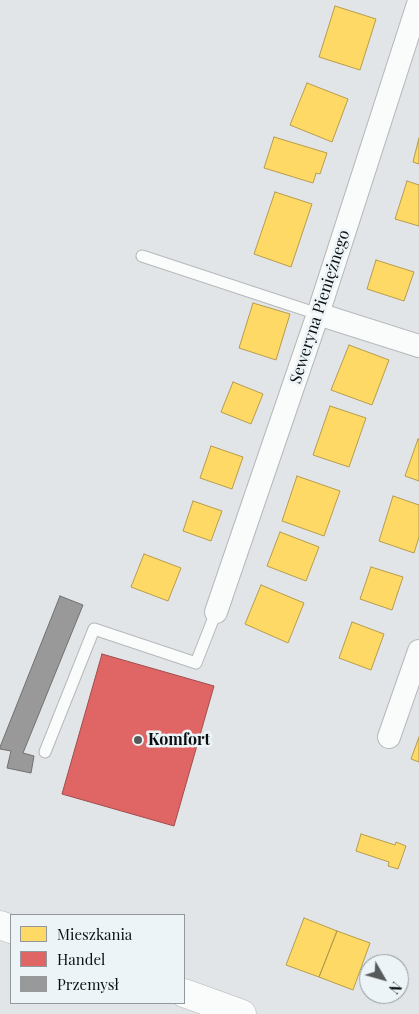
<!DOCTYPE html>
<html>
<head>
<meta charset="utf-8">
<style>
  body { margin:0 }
  #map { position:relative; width:419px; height:1014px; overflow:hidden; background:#e1e5e7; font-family:"Playfair Display",serif }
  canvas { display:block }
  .legend { position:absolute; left:10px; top:914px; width:175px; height:90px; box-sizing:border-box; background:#ecf4f7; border:1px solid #92989b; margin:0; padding:6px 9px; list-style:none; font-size:15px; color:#0c0f10 }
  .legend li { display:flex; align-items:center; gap:10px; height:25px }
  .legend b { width:25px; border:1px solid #92989b }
  .north { position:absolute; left:359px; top:954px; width:50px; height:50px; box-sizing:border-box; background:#ecf4f7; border:1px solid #92989b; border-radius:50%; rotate:128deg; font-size:14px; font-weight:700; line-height:20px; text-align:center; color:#0c0f10 }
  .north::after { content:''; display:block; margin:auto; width:18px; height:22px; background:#575a5b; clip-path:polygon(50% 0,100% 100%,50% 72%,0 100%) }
</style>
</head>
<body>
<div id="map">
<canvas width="419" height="1014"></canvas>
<ul class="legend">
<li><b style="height:14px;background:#ffd966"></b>Mieszkania</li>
<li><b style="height:14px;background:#e06666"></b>Handel</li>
<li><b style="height:14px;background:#999"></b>Przemysł</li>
</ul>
<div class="north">N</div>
</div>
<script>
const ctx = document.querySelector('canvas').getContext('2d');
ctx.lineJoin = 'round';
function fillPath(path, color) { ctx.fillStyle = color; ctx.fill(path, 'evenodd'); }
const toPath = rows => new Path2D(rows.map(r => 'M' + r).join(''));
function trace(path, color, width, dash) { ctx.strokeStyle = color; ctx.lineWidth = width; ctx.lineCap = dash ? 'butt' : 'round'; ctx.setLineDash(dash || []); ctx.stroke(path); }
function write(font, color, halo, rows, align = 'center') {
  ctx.font = font + ' "Playfair Display",serif'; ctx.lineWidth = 5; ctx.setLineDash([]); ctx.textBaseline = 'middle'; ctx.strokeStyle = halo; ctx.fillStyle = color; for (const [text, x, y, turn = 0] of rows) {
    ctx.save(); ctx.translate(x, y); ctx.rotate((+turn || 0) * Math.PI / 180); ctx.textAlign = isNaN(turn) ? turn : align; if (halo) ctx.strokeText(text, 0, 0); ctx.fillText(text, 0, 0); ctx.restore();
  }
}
const homes = toPath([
  [335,6,376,19,360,70,319,57,335,6],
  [307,83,348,99,332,142,290,125,307,83],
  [274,137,327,153,320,174,316,173,313,183,264,168,274,137],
  [419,138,419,164,413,162,419,138],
  [407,181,419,185,419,226,395,219,407,181],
  [275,192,312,204,291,267,254,254,275,192],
  [376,260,414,272,404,301,367,289,376,260],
  [253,303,290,314,276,360,239,348,253,303],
  [349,345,389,360,372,405,331,390,349,345],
  [233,382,263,394,251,424,221,412,233,382],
  [330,406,366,418,349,467,313,455,330,406],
  [418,439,419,439,419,481,405,476,418,439],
  [211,446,243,457,232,489,200,478,211,446],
  [297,476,340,491,324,536,282,521,297,476],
  [393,496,419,505,419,537,414,553,379,541,393,496],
  [193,501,222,511,211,541,183,531,193,501],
  [280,532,319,547,306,581,267,566,280,532],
  [144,554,181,568,168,601,131,587,144,554],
  [371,567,403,577,392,610,360,599,371,567],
  [261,585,304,603,288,643,245,624,261,585],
  [352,622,384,634,371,670,339,658,352,622],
  [419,737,419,762,411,759,419,737],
  [361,834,395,845,396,842,406,846,398,869,388,866,389,862,356,851,361,834],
  [304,918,337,931,319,977,286,965,304,918],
  [337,931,370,943,353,990,319,977,337,931]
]);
fillPath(homes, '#ffd966');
trace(homes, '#b69c4c', 1);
const shops = toPath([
  [102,654,214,686,174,826,62,794,102,654]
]);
fillPath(shops, '#e06666');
trace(shops, '#a04c4c', 1);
const industry = toPath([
  [60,596,83,605,23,753,34,756,31,773,7,768,11,751,0,749,0,747,60,596]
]);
fillPath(industry, '#999');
trace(industry, '#6f7070', 1);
const service = toPath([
  [142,256,318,314],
  [45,752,94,629,196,663,216,612]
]);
const minor = toPath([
  [318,314,419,346],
  [216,612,318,314,419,1],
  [389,737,419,651]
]);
const tertiary = toPath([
  [0,925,11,929],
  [184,993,242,1014]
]);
trace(service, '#b6b8ba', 13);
trace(minor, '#b6b8ba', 24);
trace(tertiary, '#b6b8ba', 29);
trace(service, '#fafbfb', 11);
trace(minor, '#fafbfb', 22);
trace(tertiary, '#fafbfb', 28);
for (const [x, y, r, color] of [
  [138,740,5,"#575a5b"]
]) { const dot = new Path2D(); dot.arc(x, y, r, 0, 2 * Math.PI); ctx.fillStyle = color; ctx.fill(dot); trace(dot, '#ecf4f7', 2); }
write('16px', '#0c0f10', '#ecf4f7', [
  ["Seweryna Pieniężnego",320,307,-72]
]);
write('bold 16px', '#0c0f10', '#ecf4f7', [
  ["Komfort",148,740]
], 'left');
</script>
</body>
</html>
